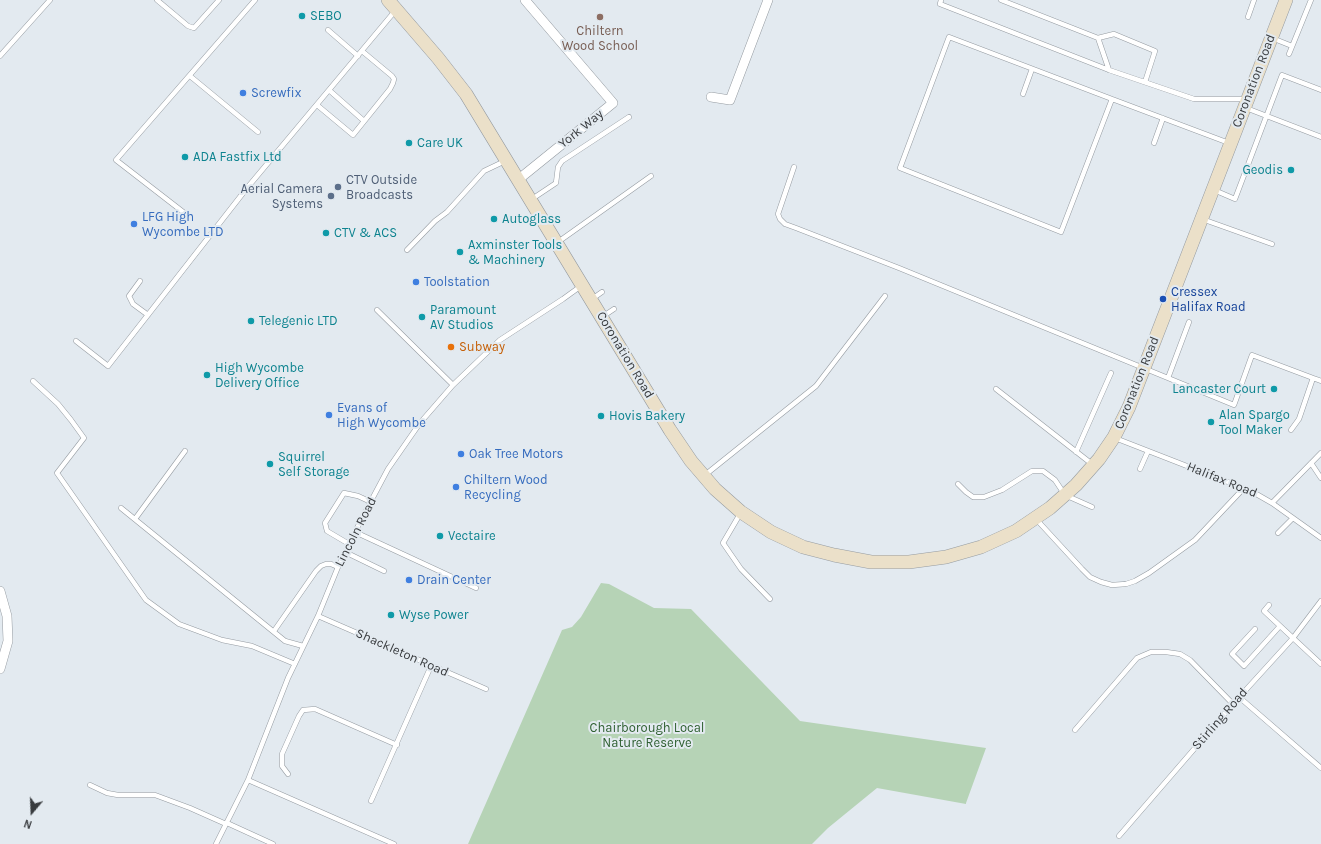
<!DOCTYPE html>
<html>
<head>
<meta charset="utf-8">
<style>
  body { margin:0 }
  #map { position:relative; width:1321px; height:844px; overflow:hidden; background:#e3eaf0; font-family:Karla,sans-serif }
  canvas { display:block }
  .north { position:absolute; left:12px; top:792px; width:40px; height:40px; -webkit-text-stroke:3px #e3eaf0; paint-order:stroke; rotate:199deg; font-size:11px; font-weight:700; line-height:16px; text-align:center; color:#383b3e }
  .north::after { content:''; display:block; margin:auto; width:14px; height:18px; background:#383b3e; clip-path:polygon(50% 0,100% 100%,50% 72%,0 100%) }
</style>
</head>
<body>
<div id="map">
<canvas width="1321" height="844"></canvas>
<div class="north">N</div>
</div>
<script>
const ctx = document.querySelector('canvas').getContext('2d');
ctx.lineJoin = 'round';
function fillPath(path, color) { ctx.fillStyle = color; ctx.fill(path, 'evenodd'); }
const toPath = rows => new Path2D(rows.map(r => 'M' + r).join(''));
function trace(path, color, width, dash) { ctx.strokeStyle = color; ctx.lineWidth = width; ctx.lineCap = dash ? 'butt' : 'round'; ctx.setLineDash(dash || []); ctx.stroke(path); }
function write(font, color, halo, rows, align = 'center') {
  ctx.font = font + ' Karla,sans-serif'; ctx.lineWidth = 4; ctx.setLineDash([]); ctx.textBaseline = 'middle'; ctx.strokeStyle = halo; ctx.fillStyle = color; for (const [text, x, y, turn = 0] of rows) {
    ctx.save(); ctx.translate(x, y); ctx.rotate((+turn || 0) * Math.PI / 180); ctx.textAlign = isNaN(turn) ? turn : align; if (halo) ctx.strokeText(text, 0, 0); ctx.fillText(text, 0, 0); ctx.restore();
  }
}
fillPath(toPath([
  [601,583,609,584,654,608,691,609,800,721,986,748,966,803,966,804,877,788,828,828,812,844,468,844,562,630,572,627,581,617]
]), '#b6d3b6');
const lane = toPath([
  [157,0,188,26,194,28,219,0],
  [941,0,940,4,1109,70,1194,99,1246,99],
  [1001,0,1098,38,1109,70],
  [1248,17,1254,0],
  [328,30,358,56],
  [1098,38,1114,34,1155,51,1145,82],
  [1272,38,1292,46],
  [1289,54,1311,0],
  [0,56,50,0],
  [190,76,258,132],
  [329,90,364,121],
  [1023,94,1032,69],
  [1112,99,1061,232,900,168,949,37,1112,99,1229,143],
  [317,105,353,135,390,89,393,83,394,79,392,76,362,51],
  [1246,108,1321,137],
  [1154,143,1163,118],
  [794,167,778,214,780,219,785,224,796,228,899,268,1234,405,1252,355,1313,378,1299,419,1291,430],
  [1214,190,1235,199,1282,75,1321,90],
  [532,199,556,183,558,167,562,161,629,117],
  [187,215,116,160,255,0],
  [1202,219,1272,244],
  [558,242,651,176],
  [407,250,435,221,447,212,484,171,505,161],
  [140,281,129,296,133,304,148,315],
  [592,299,602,292],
  [377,310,453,385],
  [602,317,614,309],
  [76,341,108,366,247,188,395,11],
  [1168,378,1189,322],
  [1313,378,1321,381],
  [33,381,58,404,71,420,84,438,57,473,146,600,179,624,222,640,252,646,295,664],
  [996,389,1092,464],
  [1115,438,1251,491,1272,503,1321,538],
  [1076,452,1111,373],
  [1311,463,1321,478],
  [1140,469,1148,451],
  [705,475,816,386,885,296],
  [958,484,966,492,973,497,984,497,1002,490,1032,471,1043,471,1055,480,1065,495,1092,507],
  [1272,503,1321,453],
  [121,508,285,641,303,646],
  [740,514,723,543,741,569,770,599],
  [135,519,185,451],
  [1036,519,1082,569,1090,577,1101,582,1112,585,1126,584,1135,581,1149,573,1195,540,1244,488],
  [355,532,476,588],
  [1278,533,1293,518],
  [349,544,327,531,325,523,344,493,358,496,371,502],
  [345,552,384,571],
  [1269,605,1264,611,1321,664],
  [318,616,486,689],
  [1255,629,1232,654,1244,666,1280,626],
  [274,631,316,571,321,566,326,564,331,564,338,567],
  [1239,697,1321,768],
  [1075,730,1137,658,1151,652,1166,652,1180,654,1190,660,1233,704],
  [288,774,282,766,282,754,299,716,303,710,315,709,397,745],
  [248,780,394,844],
  [90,785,107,793,118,795,155,795,190,808,226,824],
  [371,801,431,666],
  [227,823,273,844],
  [1119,836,1233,704,1293,638,1321,601],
  [216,844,248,780,288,678,318,616,338,567,362,518,388,469,420,423,453,385,500,340,563,299,581,286]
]);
const street = toPath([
  [711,97,730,100,768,0],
  [519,179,613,103,525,0],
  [0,591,7,616,8,641,0,669]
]);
const secondary = toPath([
  [388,0,438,58,466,94,670,430,691,461,715,489,741,512,771,532,803,547,834,555,871,562,909,562,946,557,981,547,1016,531,1050,508,1076,485,1099,459,1114,437,1129,407,1286,0]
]);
trace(lane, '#959ba1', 5.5);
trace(street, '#959ba1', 10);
trace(secondary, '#959ba1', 14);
trace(lane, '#fff', 4.5);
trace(street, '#fff', 9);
trace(secondary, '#ebe0c9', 13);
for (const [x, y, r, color] of [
  [302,16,4,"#0f9aa8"],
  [600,17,4,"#8d6e63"],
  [243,93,4,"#3f7fe0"],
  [409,143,4,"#0f9aa8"],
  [185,157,4,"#0f9aa8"],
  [1291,170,4,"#0f9aa8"],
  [338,187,4,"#5c6f8a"],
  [331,196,4,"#5c6f8a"],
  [494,219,4,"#0f9aa8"],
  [134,224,4,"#3f7fe0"],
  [326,233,4,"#0f9aa8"],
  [460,252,4,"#0f9aa8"],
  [416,282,4,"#3f7fe0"],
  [1163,299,4,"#1a4fb4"],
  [422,317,4,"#0f9aa8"],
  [251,321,4,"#0f9aa8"],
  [451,347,4,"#e8710a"],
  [207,375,4,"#0f9aa8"],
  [1274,389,4,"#0f9aa8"],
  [329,415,4,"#3f7fe0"],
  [601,416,4,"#0f9aa8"],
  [1211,422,4,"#0f9aa8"],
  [461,454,4,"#3f7fe0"],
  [270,464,4,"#0f9aa8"],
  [456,487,4,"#3f7fe0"],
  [440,536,4,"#0f9aa8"],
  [409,580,4,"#3f7fe0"],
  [391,615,4,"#0f9aa8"]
]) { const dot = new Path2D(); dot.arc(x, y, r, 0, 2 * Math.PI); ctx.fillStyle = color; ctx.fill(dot); trace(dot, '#e3eaf0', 1.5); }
write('13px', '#0d838f', '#e3eaf0', [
  ["SEBO",310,16],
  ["Care UK",417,143],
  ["ADA Fastfix Ltd",193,157],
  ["Geodis",1283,170,"right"],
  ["Autoglass",502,219],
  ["CTV & ACS",334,233],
  ["Axminster Tools",468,245],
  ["& Machinery",468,260],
  ["Paramount",430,310],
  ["AV Studios",430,325],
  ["Telegenic LTD",259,321],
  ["High Wycombe",215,368],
  ["Delivery Office",215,383],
  ["Lancaster Court",1266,389,"right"],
  ["Alan Spargo",1219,415],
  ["Tool Maker",1219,430],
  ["Hovis Bakery",609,416],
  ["Squirrel",278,457],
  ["Self Storage",278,472],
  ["Vectaire",448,536],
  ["Wyse Power",399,615]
], 'left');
write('13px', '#785e54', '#e3eaf0', [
  ["Chiltern",600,31],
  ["Wood School",600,46]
]);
write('13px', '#383b3e', '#e3eaf0', [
  ["Coronation Road",1254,81,-69],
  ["York Way",581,129,-39],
  ["Coronation Road",625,355,59],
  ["Coronation Road",1137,383,-68],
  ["Halifax Road",1222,480,22],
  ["Lincoln Road",356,532,-63],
  ["Shackleton Road",402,653,24],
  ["Stirling Road",1220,719,-49]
]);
write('13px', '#366cbe', '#e3eaf0', [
  ["Screwfix",251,93],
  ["LFG High",142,217],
  ["Wycombe LTD",142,232],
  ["Toolstation",424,282],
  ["Evans of",337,408],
  ["High Wycombe",337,423],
  ["Oak Tree Motors",469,454],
  ["Chiltern Wood",464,480],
  ["Recycling",464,495],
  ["Drain Center",417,580]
], 'left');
write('13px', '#4e5e75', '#e3eaf0', [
  ["CTV Outside",346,180],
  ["Broadcasts",346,195],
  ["Aerial Camera",323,189,"right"],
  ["Systems",323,204,"right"]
], 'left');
write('13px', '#164399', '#e3eaf0', [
  ["Cressex",1171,292],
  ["Halifax Road",1171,307]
], 'left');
write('13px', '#c56008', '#e3eaf0', [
  ["Subway",459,347]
], 'left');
write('13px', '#2e5f30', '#e3eaf0', [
  ["Chairborough Local",647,728],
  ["Nature Reserve",647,743]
]);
</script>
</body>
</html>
